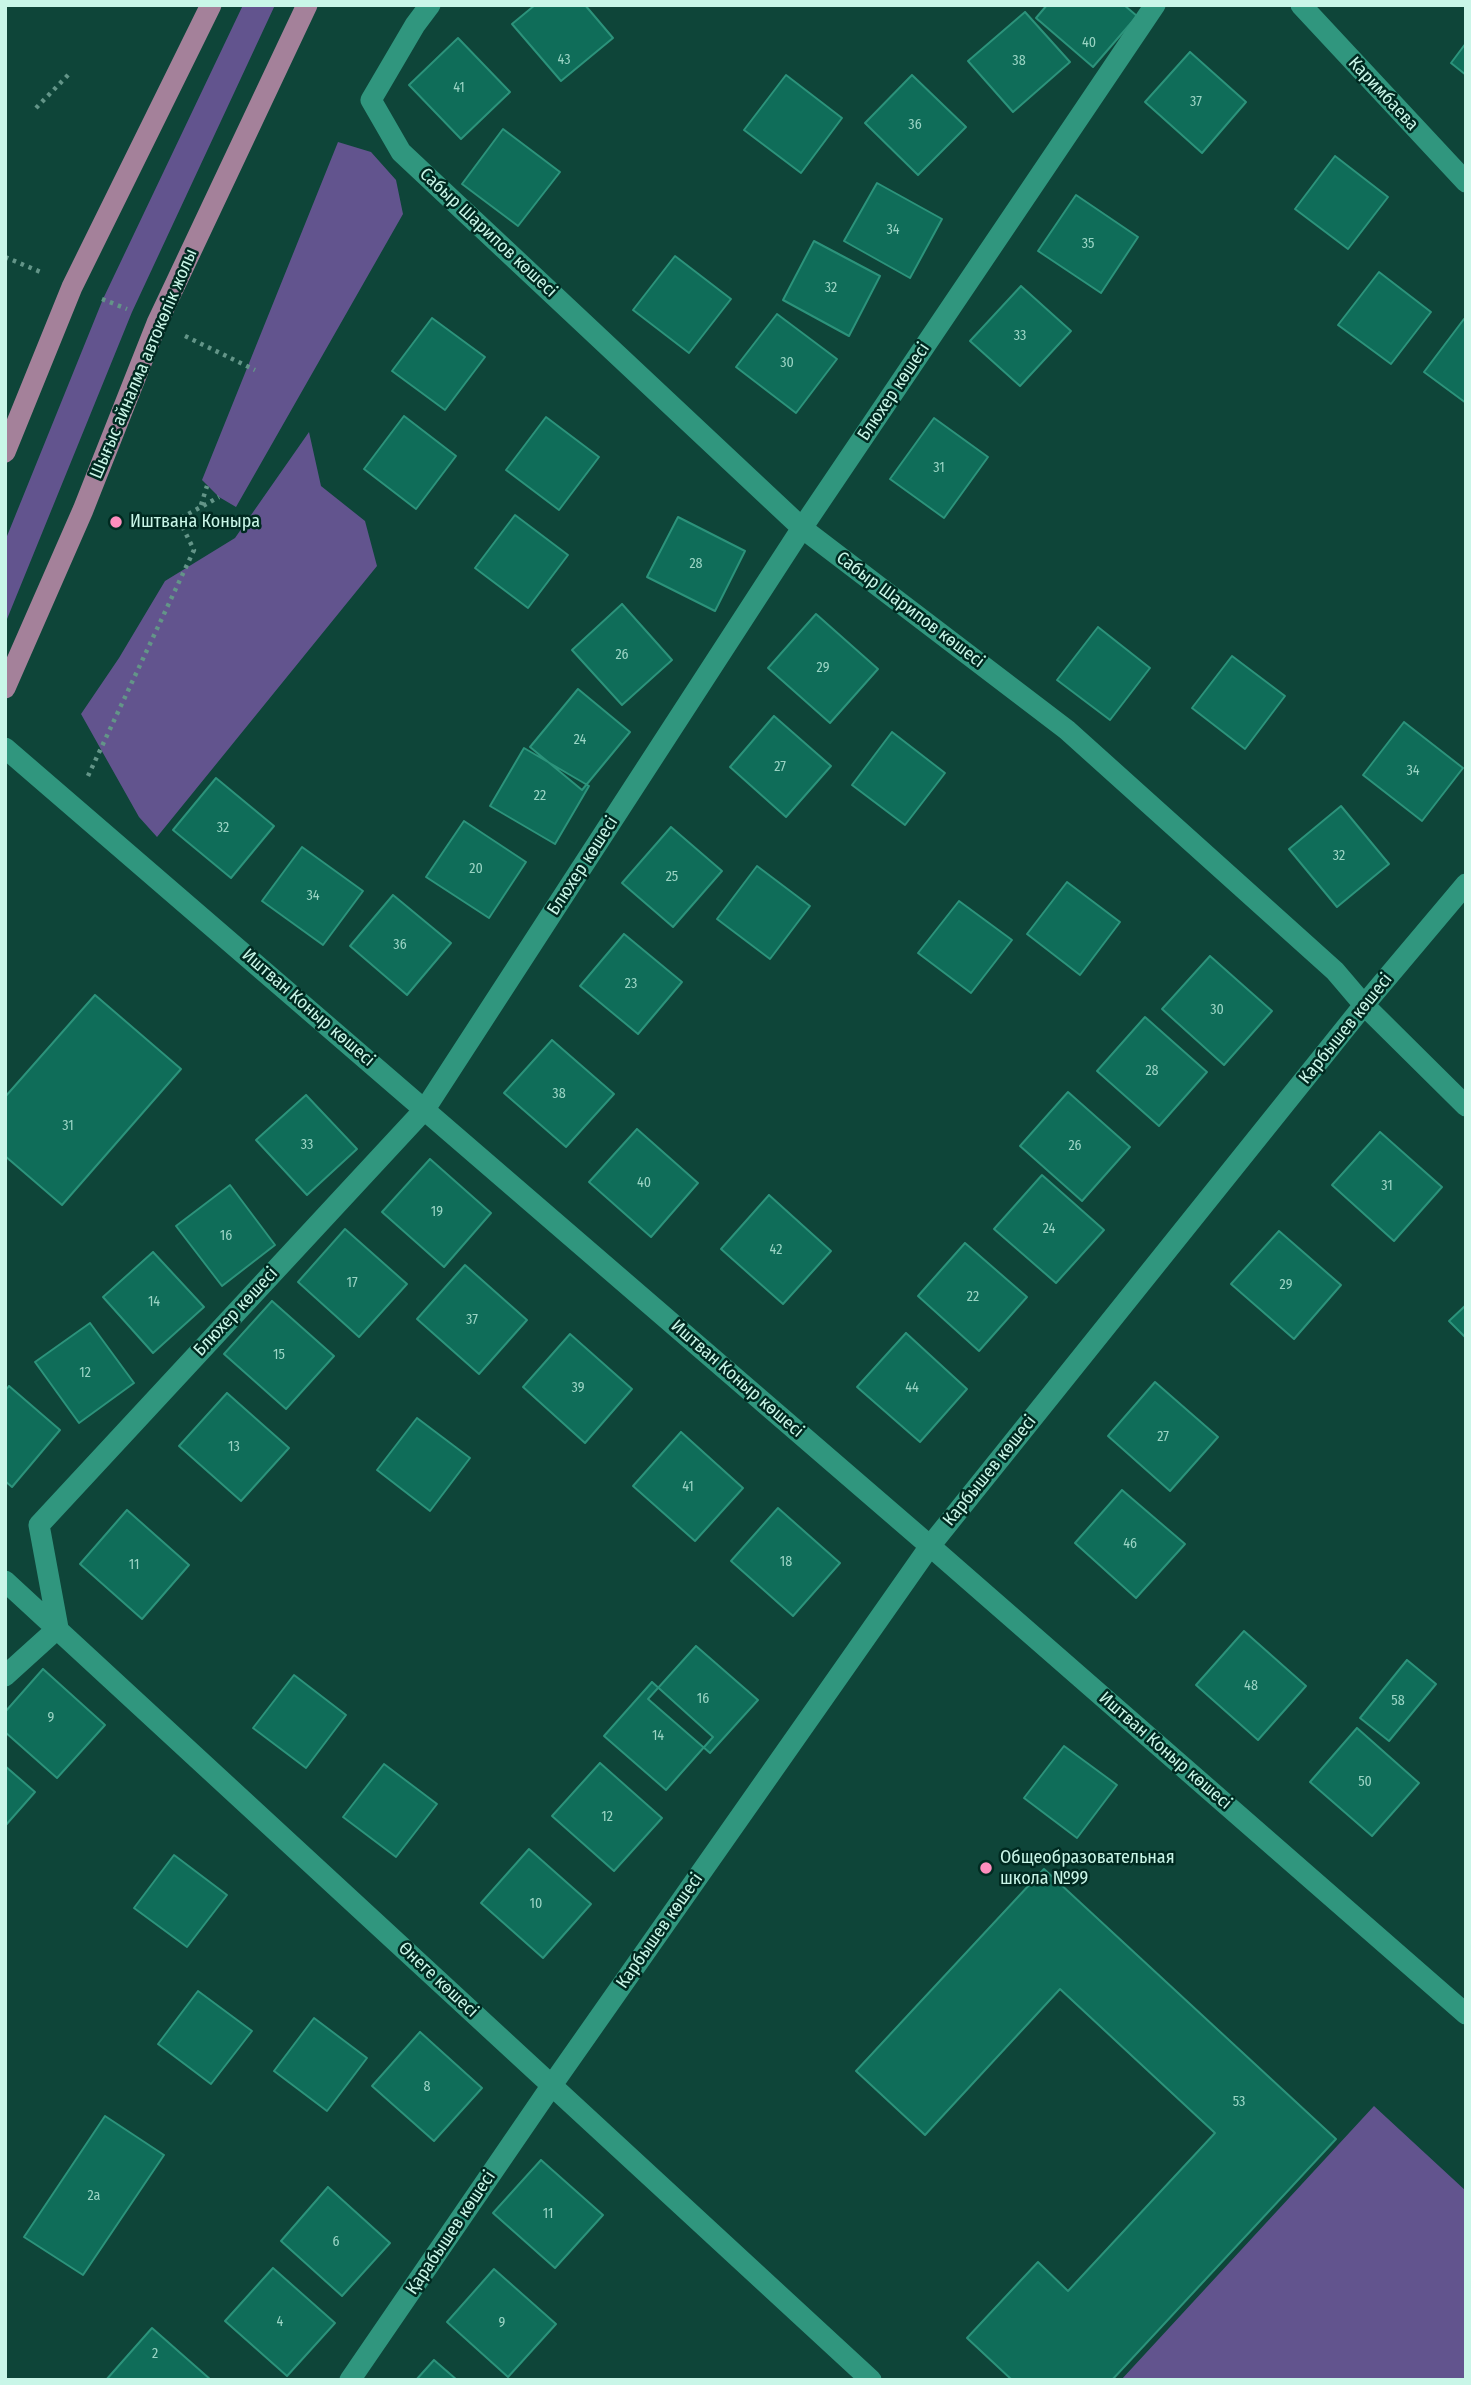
<!DOCTYPE html>
<html>
<head>
<meta charset="utf-8">
<style>
  body { margin:0 }
  #map { position:relative; width:1471px; height:2385px; overflow:hidden; background:#0e4539; font-family:"Fira Sans Condensed",sans-serif }
  canvas { display:block }
  .frame { position:absolute; inset:0; border:7px solid #c9f6e8; pointer-events:none }
</style>
</head>
<body>
<div id="map">
<canvas width="1471" height="2385"></canvas>
<div class="frame"></div>
</div>
<script>
const ctx = document.querySelector('canvas').getContext('2d');
ctx.lineJoin = 'round';
function fillPath(path, color) { ctx.fillStyle = color; ctx.fill(path, 'evenodd'); }
const toPath = rows => new Path2D(rows.map(r => 'M' + r).join(''));
function trace(path, color, width, dash) { ctx.strokeStyle = color; ctx.lineWidth = width; ctx.lineCap = dash ? 'butt' : 'round'; ctx.setLineDash(dash || []); ctx.stroke(path); }
function write(font, color, halo, rows, align = 'center') {
  ctx.font = font + ' "Fira Sans Condensed",sans-serif'; ctx.lineWidth = 5; ctx.setLineDash([]); ctx.textBaseline = 'middle'; ctx.strokeStyle = halo; ctx.fillStyle = color; for (const [text, x, y, turn = 0] of rows) {
    ctx.save(); ctx.translate(x, y); ctx.rotate((+turn || 0) * Math.PI / 180); ctx.textAlign = isNaN(turn) ? turn : align; if (halo) ctx.strokeText(text, 0, 0); ctx.fillText(text, 0, 0); ctx.restore();
  }
}
fillPath(toPath([
  [243,5,275,5,132,312,5,624,5,541,103,299],
  [338,142,371,152,396,180,403,214,236,507,219,497,202,480],
  [309,432,321,486,365,521,377,566,157,837,139,817,81,714,119,658,165,581,235,538],
  [1374,2106,1466,2191,1466,2380,1121,2380]
]), '#62548e');
const building = toPath([
  [535,5,585,5,613,38,561,81,512,24,535,5],
  [1047,5,1124,5,1137,16,1093,67,1036,18,1047,5],
  [1025,12,1070,62,1013,112,968,61,1025,12],
  [458,38,510,92,461,139,409,85,458,38],
  [1466,43,1466,75,1451,63,1466,43],
  [1190,52,1246,102,1202,153,1145,102,1190,52],
  [786,75,842,118,801,173,744,130,786,75],
  [912,75,966,127,918,175,865,123,912,75],
  [503,129,560,172,518,226,462,184,503,129],
  [1335,156,1388,197,1348,249,1295,209,1335,156],
  [877,183,942,219,910,278,844,241,877,183],
  [1076,195,1138,237,1101,293,1038,251,1076,195],
  [814,241,880,276,849,336,783,300,814,241],
  [675,256,731,299,689,353,633,310,675,256],
  [1379,272,1431,312,1391,364,1338,325,1379,272],
  [1021,286,1071,331,1020,386,970,341,1021,286],
  [777,314,837,359,796,413,736,367,777,314],
  [432,318,485,357,445,410,392,371,432,318],
  [1464,319,1466,320,1466,403,1424,372,1464,319],
  [404,416,456,456,416,509,364,469,404,416],
  [546,417,599,457,559,510,506,470,546,417],
  [934,418,988,457,944,518,890,479,934,418],
  [515,515,568,555,528,608,475,568,515,515],
  [678,517,745,551,715,611,647,577,678,517],
  [622,604,672,660,622,705,572,650,622,604],
  [816,614,878,669,830,723,768,668,816,614],
  [1098,627,1150,668,1110,720,1057,680,1098,627],
  [1232,656,1285,696,1245,749,1192,708,1232,656],
  [578,689,630,732,582,790,530,747,578,689],
  [774,716,831,766,786,817,730,767,774,716],
  [1404,722,1463,768,1422,821,1363,775,1404,722],
  [892,732,945,773,905,825,852,785,892,732],
  [524,748,589,786,555,844,490,806,524,748],
  [216,778,274,826,231,878,173,830,216,778],
  [1341,806,1389,864,1337,907,1289,849,1341,806],
  [464,821,526,862,489,918,426,877,464,821],
  [671,827,722,871,673,927,622,883,671,827],
  [302,847,363,891,323,945,262,901,302,847],
  [757,866,810,906,770,959,717,919,757,866],
  [1067,882,1120,922,1080,975,1027,934,1067,882],
  [393,895,451,943,407,995,350,946,393,895],
  [959,901,1012,940,971,993,918,953,959,901],
  [624,934,682,982,638,1034,580,986,624,934],
  [1210,956,1272,1011,1224,1065,1162,1009,1210,956],
  [95,995,181,1069,62,1205,5,1156,5,1097,95,995],
  [1145,1017,1207,1072,1159,1126,1097,1071,1145,1017],
  [552,1040,614,1094,566,1147,504,1093,552,1040],
  [1068,1092,1130,1147,1082,1201,1020,1146,1068,1092],
  [306,1095,357,1149,307,1195,256,1140,306,1095],
  [637,1129,698,1183,651,1237,589,1182,637,1129],
  [1380,1132,1442,1187,1394,1241,1332,1185,1380,1132],
  [430,1159,491,1213,444,1267,382,1212,430,1159],
  [1042,1175,1104,1230,1056,1283,994,1229,1042,1175],
  [230,1185,275,1245,222,1286,176,1226,230,1185],
  [769,1195,831,1251,783,1304,721,1249,769,1195],
  [345,1229,407,1284,359,1337,298,1282,345,1229],
  [1279,1231,1341,1285,1294,1339,1231,1284,1279,1231],
  [965,1243,1027,1297,979,1351,918,1296,965,1243],
  [153,1252,204,1307,153,1353,103,1297,153,1252],
  [465,1265,527,1320,479,1374,417,1319,465,1265],
  [272,1301,334,1356,286,1409,224,1354,272,1301],
  [1466,1305,1466,1338,1449,1321,1466,1305],
  [90,1323,134,1383,79,1423,35,1362,90,1323],
  [906,1333,967,1389,920,1442,857,1387,906,1333],
  [570,1334,632,1389,585,1443,523,1387,570,1334],
  [1155,1382,1218,1437,1170,1491,1108,1436,1155,1382],
  [9,1386,60,1430,12,1487,5,1481,5,1391,9,1386],
  [227,1393,289,1448,241,1501,179,1446,227,1393],
  [417,1418,470,1458,430,1511,377,1470,417,1418],
  [681,1432,743,1488,695,1541,633,1486,681,1432],
  [1122,1490,1185,1544,1136,1598,1075,1543,1122,1490],
  [778,1508,840,1563,793,1616,731,1561,778,1508],
  [127,1510,189,1565,142,1619,80,1564,127,1510],
  [1244,1631,1306,1686,1258,1740,1196,1685,1244,1631],
  [696,1646,758,1700,710,1753,648,1699,696,1646],
  [1407,1660,1436,1684,1389,1741,1360,1718,1407,1660],
  [43,1669,105,1725,57,1778,5,1732,5,1712,43,1669],
  [294,1675,346,1715,306,1768,253,1728,294,1675],
  [652,1682,713,1737,666,1790,604,1736,652,1682],
  [1357,1728,1419,1783,1372,1836,1310,1782,1357,1728],
  [1064,1746,1117,1785,1077,1838,1024,1798,1064,1746],
  [600,1763,662,1818,614,1871,552,1816,600,1763],
  [384,1764,437,1804,396,1857,343,1817,384,1764],
  [5,1766,35,1792,5,1826,5,1766],
  [529,1849,591,1904,543,1958,481,1903,529,1849],
  [174,1855,227,1895,187,1947,134,1908,174,1855],
  [1044,1869,1336,2139,1112,2380,1012,2380,967,2338,1038,2262,1068,2291,1215,2133,1060,1989,925,2135,856,2071,1044,1869],
  [198,1991,252,2031,211,2084,158,2044,198,1991],
  [314,2018,367,2058,327,2111,274,2071,314,2018],
  [420,2032,482,2088,434,2141,372,2086,420,2032],
  [105,2116,164,2155,83,2275,24,2237,105,2116],
  [541,2160,603,2215,555,2268,493,2213,541,2160],
  [328,2187,390,2243,342,2296,281,2241,328,2187],
  [273,2268,335,2323,287,2376,225,2321,273,2268],
  [494,2269,556,2324,508,2377,447,2322,494,2269],
  [152,2328,211,2380,106,2380,152,2328],
  [434,2360,457,2380,416,2380,434,2360]
]);
fillPath(building, '#0f6d59');
trace(building, '#2c937b', 2);
trace(toPath([
  [36,108,71,72],
  [5,257,43,273],
  [102,299,127,309],
  [185,336,255,370],
  [201,505,207,486],
  [181,518,219,497],
  [88,776,194,550,179,520]
]), '#639588', 4.5, [3.5, 5]);
trace(toPath([
  [430,5,415,25,371,100,401,152,802,528,1067,730,1335,971,1364,1005,1466,1106],
  [1301,5,1466,182],
  [5,748,930,1546,1466,2014],
  [5,1581,871,2380],
  [5,1676,58,1628,39,1525,425,1109,802,528,1155,5],
  [350,2380,552,2085,930,1546,1364,1005,1466,884]
]), '#30967e', 21);
trace(toPath([
  [5,452,72,287,211,5],
  [5,688,83,510,157,323,307,5]
]), '#a4819a', 21);
for (const [x, y, r, color] of [
  [116,522,7,"#fe8ebe"],
  [986,1868,7,"#fe8ebe"]
]) { const dot = new Path2D(); dot.arc(x, y, r, 0, 2 * Math.PI); ctx.fillStyle = color; ctx.fill(dot); trace(dot, '#002a21', 2.5); }
write('14px', '#9ad4c4', null, [
  ["40",1089,43],
  ["43",564,60],
  ["38",1019,61],
  ["41",459,88],
  ["37",1196,102],
  ["36",915,125],
  ["34",893,230],
  ["35",1088,244],
  ["32",831,288],
  ["33",1020,336],
  ["30",787,363],
  ["31",939,468],
  ["28",696,564],
  ["26",622,655],
  ["29",823,668],
  ["24",580,740],
  ["27",780,767],
  ["34",1413,771],
  ["22",540,796],
  ["32",223,828],
  ["32",1339,856],
  ["20",476,869],
  ["25",672,877],
  ["34",313,896],
  ["36",400,945],
  ["23",631,984],
  ["30",1217,1010],
  ["28",1152,1071],
  ["38",559,1094],
  ["31",68,1126],
  ["33",307,1145],
  ["26",1075,1146],
  ["40",644,1183],
  ["31",1387,1186],
  ["19",437,1212],
  ["24",1049,1229],
  ["16",226,1236],
  ["42",776,1250],
  ["17",352,1283],
  ["29",1286,1285],
  ["22",973,1297],
  ["14",154,1302],
  ["37",472,1320],
  ["15",279,1355],
  ["12",85,1373],
  ["39",578,1388],
  ["44",912,1388],
  ["27",1163,1437],
  ["13",234,1447],
  ["41",688,1487],
  ["46",1130,1544],
  ["18",786,1562],
  ["11",134,1565],
  ["48",1251,1686],
  ["16",703,1699],
  ["58",1398,1701],
  ["9",51,1718],
  ["14",658,1736],
  ["50",1365,1782],
  ["12",607,1817],
  ["10",536,1904],
  ["8",427,2087],
  ["53",1239,2102],
  ["2а",94,2196],
  ["11",548,2214],
  ["6",336,2242],
  ["4",280,2322],
  ["9",502,2323],
  ["2",155,2354]
]);
write('18px', '#c9f6e8', '#002a21', [
  ["Каримбаева",1383,94,47],
  ["Сабыр Шарипов көшесі",488,233,43],
  ["Шығыс айналма автокөлік жолы",144,364,-67],
  ["Блюхер көшесі",894,392,-56],
  ["Сабыр Шарипов көшесі",910,610,37],
  ["Блюхер көшесі",583,866,-57],
  ["Иштван Коныр көшесі",308,1008,41],
  ["Карбышев көшесі",1346,1029,-51],
  ["Блюхер көшесі",236,1312,-47],
  ["Иштван Коныр көшесі",737,1379,41],
  ["Карбышев көшесі",990,1471,-51],
  ["Иштван Коныр көшесі",1165,1751,41],
  ["Карбышев көшесі",660,1931,-55],
  ["Өнеге көшесі",438,1980,43],
  ["Қарабышев көшесі",451,2233,-56]
]);
write('18px', '#c9f6e8', '#002a21', [
  ["Иштвана Коныра",130,522],
  ["Общеобразовательная",1000,1858],
  ["школа №99",1000,1879]
], 'left');
</script>
</body>
</html>
